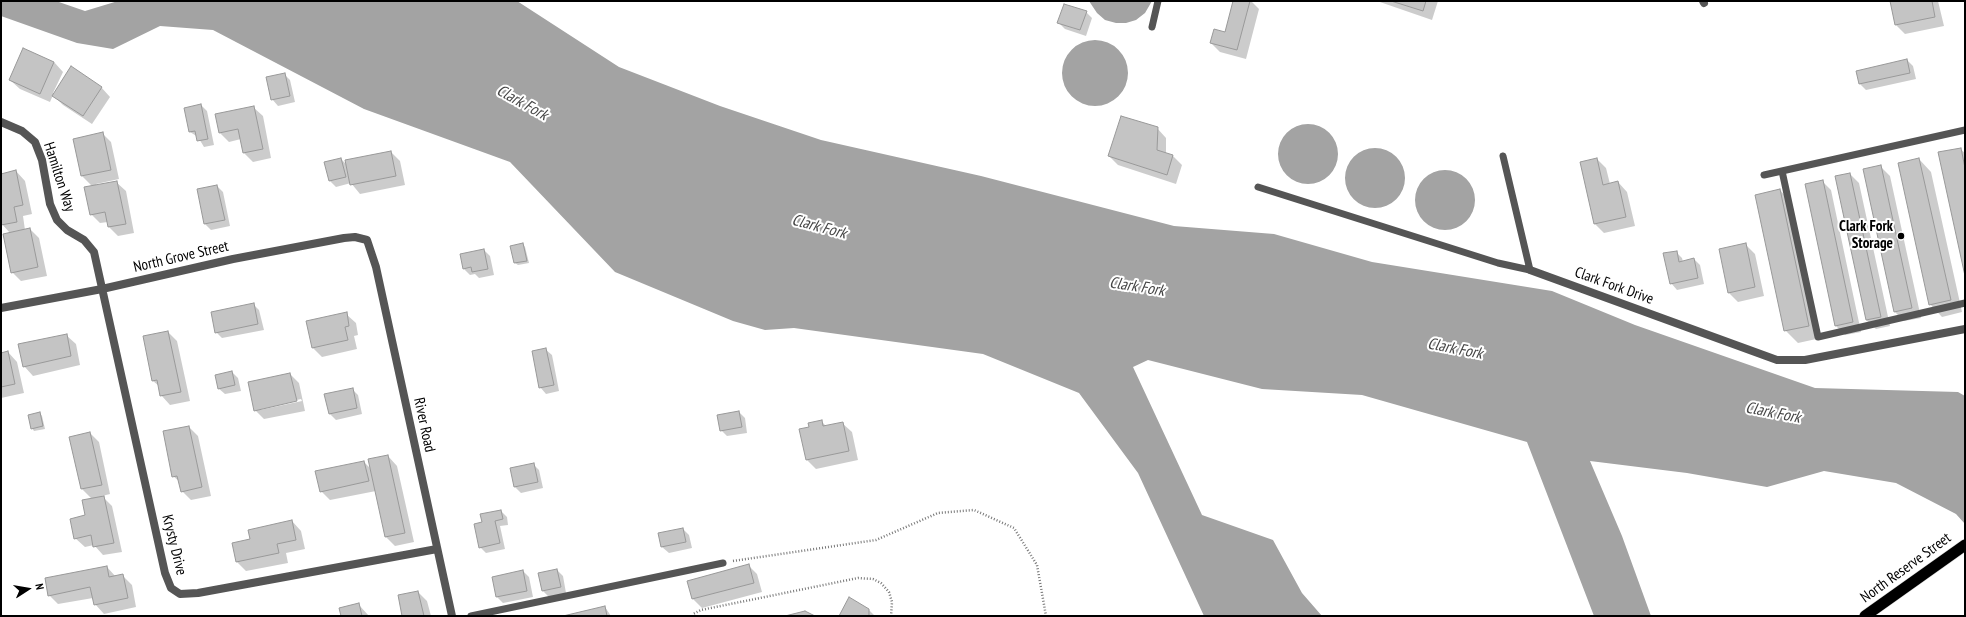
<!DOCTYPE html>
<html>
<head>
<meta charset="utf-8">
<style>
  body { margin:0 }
  #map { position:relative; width:1966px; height:617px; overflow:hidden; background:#fff; font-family:"PT Sans Narrow",sans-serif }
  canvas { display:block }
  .frame { position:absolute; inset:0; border:2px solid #000; pointer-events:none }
  .north { position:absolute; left:8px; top:569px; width:40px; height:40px; -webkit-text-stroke:3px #fff; paint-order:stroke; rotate:78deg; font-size:11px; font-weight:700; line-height:16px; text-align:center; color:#000 }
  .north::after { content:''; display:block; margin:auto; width:14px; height:18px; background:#000; clip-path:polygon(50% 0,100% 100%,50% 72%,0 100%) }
</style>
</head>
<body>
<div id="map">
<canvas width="1966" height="617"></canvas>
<div class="frame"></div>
<div class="north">N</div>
</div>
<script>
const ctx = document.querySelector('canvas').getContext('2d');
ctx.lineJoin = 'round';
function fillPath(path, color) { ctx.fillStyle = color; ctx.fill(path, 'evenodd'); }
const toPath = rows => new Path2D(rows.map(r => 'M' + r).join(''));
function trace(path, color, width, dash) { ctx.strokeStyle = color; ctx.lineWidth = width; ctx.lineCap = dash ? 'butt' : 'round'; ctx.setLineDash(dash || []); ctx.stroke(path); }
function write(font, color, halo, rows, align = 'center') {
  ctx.font = font + ' "PT Sans Narrow",sans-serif'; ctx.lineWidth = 4; ctx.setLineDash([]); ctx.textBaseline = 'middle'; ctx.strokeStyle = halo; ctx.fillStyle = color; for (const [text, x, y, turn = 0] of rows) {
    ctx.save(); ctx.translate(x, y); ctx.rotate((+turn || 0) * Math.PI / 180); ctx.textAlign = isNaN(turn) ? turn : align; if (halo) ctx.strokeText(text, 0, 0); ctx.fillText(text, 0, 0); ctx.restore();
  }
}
fillPath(toPath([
  [1,1,56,1,85,11,118,1,517,1,619,67,720,106,821,140,981,176,1174,226,1274,234,1372,262,1552,291,1635,325,1815,388,1958,392,1965,396,1965,524,1956,514,1896,483,1824,471,1767,487,1687,473,1590,461,1622,536,1651,616,1594,616,1527,442,1362,395,1262,389,1148,360,1133,367,1202,515,1273,540,1302,593,1322,616,1204,616,1138,473,1079,393,983,354,794,328,765,330,733,321,615,272,510,162,364,109,213,30,160,26,113,49,77,43,1,16],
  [1089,1,1152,1,1145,13,1136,20,1126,23,1116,23,1105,20,1097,13],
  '1062 73a33 33 0 1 1 66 0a33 33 0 1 1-66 0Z',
  '1278 154a30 30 0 1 1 60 0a30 30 0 1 1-60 0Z',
  '1345 178a30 30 0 1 1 60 0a30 30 0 1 1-60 0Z',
  '1415 200a30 30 0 1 1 60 0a30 30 0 1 1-60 0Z'
]), '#a3a3a3');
fillPath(toPath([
  [1234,1,1251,1,1259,9,1246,59,1220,52,1211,43,1225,34],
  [1377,1,1438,1,1432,20],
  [1891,1,1938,1,1944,26,1905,34,1896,25],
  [1086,12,1092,18,1086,36,1065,29,1059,23],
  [1907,60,1913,66,1916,79,1866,90,1860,84,1857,72],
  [54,62,63,72,53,93,101,87,110,97,92,124,63,105,53,95,50,102,20,89,10,80],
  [284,74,290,80,295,102,278,106,272,99],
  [201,105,207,111,214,145,204,147,198,137,190,132],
  [253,107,263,116,271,158,253,162,244,153,241,139,229,142,220,133],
  [1157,128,1166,138,1166,154,1173,156,1182,165,1176,184,1118,165,1109,156],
  [102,133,111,142,119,179,96,184,96,186,116,182,126,191,134,233,118,236,109,227,108,222,100,223,91,214,93,187,82,176,74,139],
  [1960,149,1965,153,1965,271],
  [391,152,400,161,405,185,360,194,351,183,336,187,330,181,341,159,347,165],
  [1597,159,1606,168,1610,184,1618,182,1627,192,1635,226,1604,233,1594,223],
  [1919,159,1931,172,1962,312,1942,317,1930,304],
  [1880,166,1890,176,1921,318,1904,321,1895,312,1865,170],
  [16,171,25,181,32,214,23,216,25,230,30,229,39,238,47,276,21,281,12,272,10,233,1,223,1,175],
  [1850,174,1859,183,1890,326,1876,329,1866,320],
  [1822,181,1831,190,1861,332,1845,335,1836,326],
  [217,186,223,192,230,226,211,230,205,224],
  [1780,190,1792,203,1821,338,1798,343,1785,330],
  [523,244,525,247,529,263,518,265,515,263],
  [1746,245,1755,254,1764,296,1738,302,1729,293],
  [484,250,490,256,494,275,479,278,475,274,470,275,464,269],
  [1676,252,1682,258,1683,262,1694,259,1700,265,1704,284,1677,290,1671,283],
  [253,304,259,310,264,330,222,338,216,332],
  [346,314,356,323,358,335,354,336,357,349,322,357,312,347],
  [168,332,177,341,190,401,170,405,161,395,159,386,153,381],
  [66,335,76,344,80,365,33,376,24,366],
  [545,349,552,355,559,391,546,394,540,387],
  [8,352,17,362,24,393,1,398,1,354],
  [232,372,238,378,241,391,225,394,218,388],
  [290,374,299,383,305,411,264,419,255,410],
  [301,399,302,401,260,410,260,408],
  [352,389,358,395,362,414,336,420,329,413],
  [739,412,745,418,747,433,727,436,721,430],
  [40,413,42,416,45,429,34,431,32,428],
  [821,421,826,426,842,423,852,432,858,460,816,469,807,460,800,430,810,428],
  [189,427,198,436,211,496,191,500,182,491,180,482,173,476],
  [90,433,99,442,110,494,102,496,112,506,122,552,103,555,94,545,85,547,75,538,87,516,92,499,82,489],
  [388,456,397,466,414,542,395,546,386,537,376,491,330,500,321,491,364,462,371,469],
  [533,464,539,470,543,488,521,493,515,487],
  [501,511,507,517,508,525,500,526,505,549,486,553,480,547,483,523],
  [292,521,301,531,305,549,286,553,288,563,246,571,237,562,233,544,251,540],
  [683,529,689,535,692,548,669,553,662,547],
  [748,565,757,574,762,592,702,608,693,599,688,581],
  [107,567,116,577,122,575,132,585,136,607,104,614,95,604,93,598,58,604,49,595],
  [557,570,563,576,566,593,549,597,543,591,539,574],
  [523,571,529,577,533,597,503,603,497,597,493,577],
  [418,592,427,601,431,616,403,616],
  [359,605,369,616,342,616],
  [605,607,611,616,566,616],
  [868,609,875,616,840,616]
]), '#0003');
const building = toPath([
  [1233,1,1250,1,1237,50,1210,43,1214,29,1225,32,1233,1],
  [1391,1,1426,1,1423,11,1391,1],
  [1890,1,1932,1,1935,17,1895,25,1890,1],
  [1064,4,1087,11,1080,30,1057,23,1064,4],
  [23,48,54,62,40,94,9,80,23,48],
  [1907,59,1910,73,1859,84,1856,71,1907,59],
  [71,66,102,87,83,116,52,96,71,66],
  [285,73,290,96,271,100,266,77,285,73],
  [201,104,208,139,197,141,195,131,189,132,184,108,201,104],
  [254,106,263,149,243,153,238,129,219,133,215,114,254,106],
  [1121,116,1158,127,1157,150,1173,155,1167,175,1108,156,1121,116],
  [103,132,111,170,81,176,73,139,103,132],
  [1961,148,1965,168,1965,276,1938,152,1961,148],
  [391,151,396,176,350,185,345,160,391,151],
  [341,158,346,177,329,181,324,162,341,158],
  [1597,158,1603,185,1618,181,1626,217,1594,224,1580,162,1597,158],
  [1919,158,1951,300,1929,305,1898,163,1919,158],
  [1881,165,1912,308,1894,312,1863,169,1881,165],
  [16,170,23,205,14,207,17,222,1,225,1,174,16,170],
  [1850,173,1881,317,1866,320,1835,176,1850,173],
  [1823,180,1853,322,1835,326,1805,184,1823,180],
  [117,181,126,224,108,227,105,212,90,215,84,187,117,181],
  [217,185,225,220,204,224,197,189,217,185],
  [1780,189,1809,326,1784,331,1755,195,1780,189],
  [30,228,38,267,11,273,3,234,30,228],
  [523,243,527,261,514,263,510,246,523,243],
  [1746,243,1755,287,1728,293,1719,249,1746,243],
  [484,249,488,269,472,272,471,267,463,269,460,254,484,249],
  [1677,251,1679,262,1694,258,1698,278,1670,284,1663,253,1677,251],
  [254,303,258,324,215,333,211,312,254,303],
  [347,312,349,326,345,327,348,340,312,348,306,321,347,312],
  [168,331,181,392,160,396,157,380,152,381,143,336,168,331],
  [67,334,71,356,23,367,18,344,67,334],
  [546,348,554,385,539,388,532,351,546,348],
  [8,351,15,384,1,387,1,353,8,351],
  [232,371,235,385,218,389,215,375,232,371],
  [290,373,297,401,254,411,248,382,290,373],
  [353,388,357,408,329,414,324,394,353,388],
  [739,411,742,427,720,431,717,415,739,411],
  [40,412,43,426,31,429,28,415,40,412],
  [822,420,823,426,843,422,849,451,806,460,799,429,809,427,808,423,822,420],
  [189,426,202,487,181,492,177,476,172,477,163,431,189,426],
  [90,432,102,485,81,489,69,437,90,432],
  [388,455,405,533,385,537,368,459,388,455],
  [364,461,369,481,320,492,315,471,364,461],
  [534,463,538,482,514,487,510,468,534,463],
  [104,496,114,543,93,547,91,535,74,539,70,519,85,515,82,500,104,496],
  [501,510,503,519,495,521,500,543,479,548,474,524,482,522,480,514,501,510],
  [292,520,296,540,277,544,279,553,236,562,232,543,250,539,248,530,292,520],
  [683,528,686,542,661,547,658,533,683,528],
  [749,564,754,583,692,599,687,581,749,564],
  [107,566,109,577,123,574,128,598,94,605,90,587,48,596,45,578,107,566],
  [557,569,561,587,542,591,538,573,557,569],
  [523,570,527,591,496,597,492,577,523,570],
  [418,591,424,616,402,616,398,595,418,591],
  [849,597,869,609,869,616,839,616,849,597],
  [359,603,362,616,341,616,339,608,359,603],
  [605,606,607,616,563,616,605,606],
  [805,611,815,616,785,616,805,611]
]);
fillPath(building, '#c4c4c4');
trace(building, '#999', 1);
const trunk = toPath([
  [1865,616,1965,545]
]);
trace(trunk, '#dbdbdb', 12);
trace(toPath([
  [733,561,876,540,938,513,974,510,1014,528,1037,565,1046,616],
  [693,616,693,614,701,610,858,578,873,579,881,583,889,592,892,602,891,616]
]), '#777', 2.5, [1, 2]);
trace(toPath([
  [1152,27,1158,1],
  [1782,171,1818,337,1965,303],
  [1764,175,1965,130],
  [1258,187,1498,263,1530,270,1503,156],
  [471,616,723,563]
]), '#555', 7);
trace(toPath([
  [1703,1,1704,3],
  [1,122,22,131,35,142,42,160,50,204,57,220,67,230,84,240,94,252,165,573,171,588,180,594,198,593,437,549],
  [1530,270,1777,360,1805,360,1965,329],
  [1,308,102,289,233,259,344,238,355,237,367,240,376,267,452,616]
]), '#555', 8);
trace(trunk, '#000', 11);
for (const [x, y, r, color] of [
  [1901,236,4,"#000"]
]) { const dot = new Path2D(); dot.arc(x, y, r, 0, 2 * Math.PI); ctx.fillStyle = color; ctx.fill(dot); trace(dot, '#fff', 1.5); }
write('15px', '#000', '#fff', [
  ["Hamilton Way",59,177,72],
  ["North Grove Street",181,257,-13],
  ["Clark Fork Drive",1614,286,20],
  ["River Road",424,425,78],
  ["Krysty Drive",174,545,76],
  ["North Reserve Street",1906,568,-36]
]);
write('bold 15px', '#000', '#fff', [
  ["Clark Fork",1893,227],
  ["Storage",1893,244]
], 'right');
write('italic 16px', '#444', '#fff', [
  ["Clark Fork",522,103,29],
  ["Clark Fork",819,227,15],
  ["Clark Fork",1137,287,9],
  ["Clark Fork",1455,349,11],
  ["Clark Fork",1773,413,11]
]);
</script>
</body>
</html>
